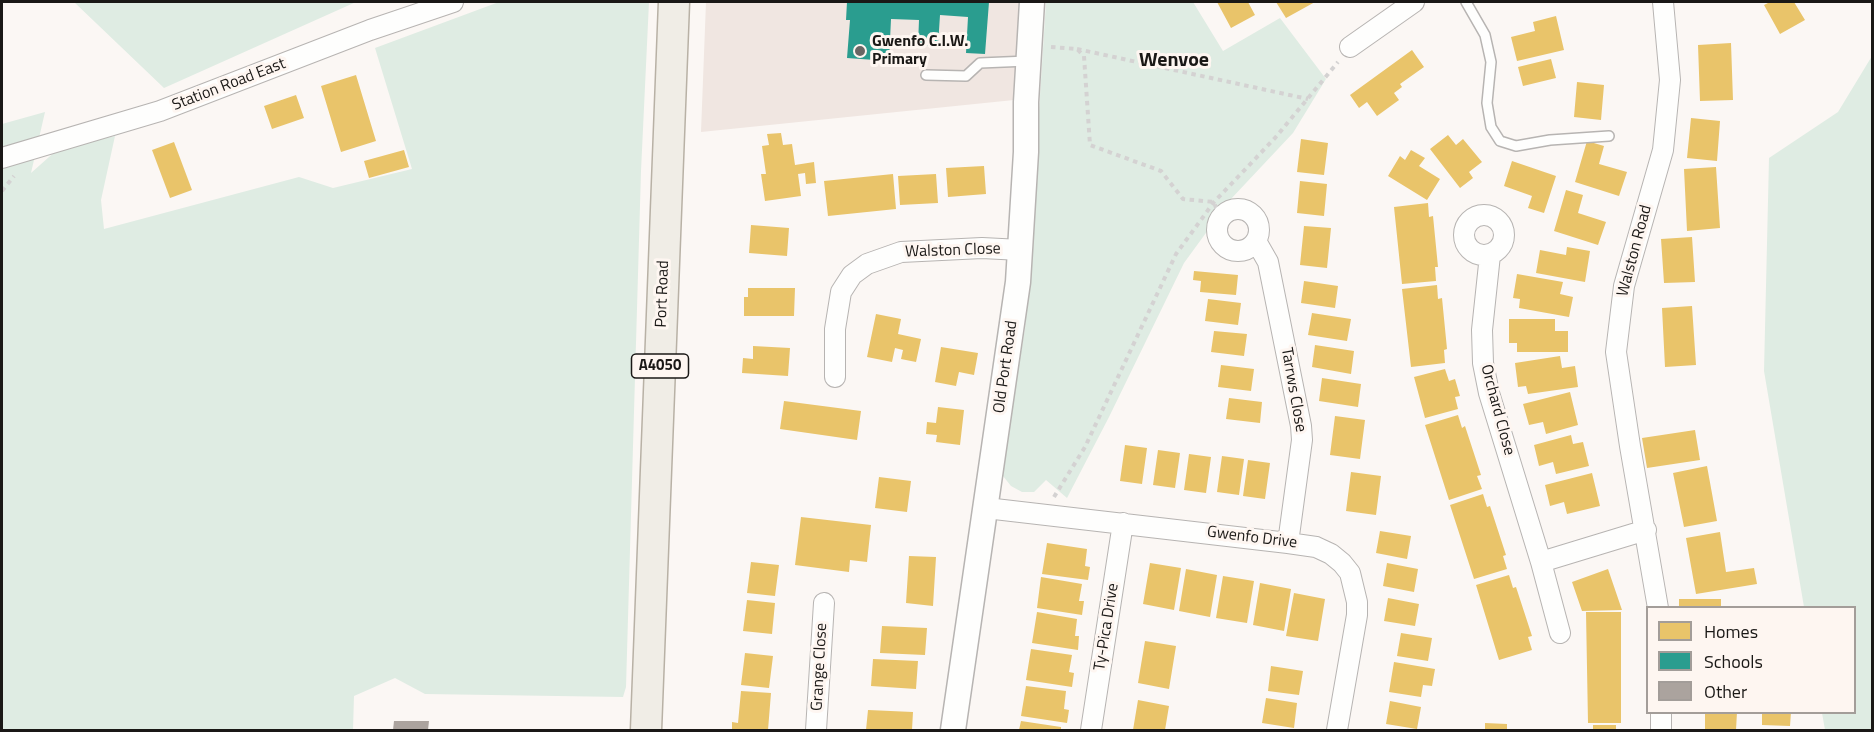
<!DOCTYPE html>
<html>
<head>
<meta charset="utf-8">
<style>
  body { margin:0 }
  #map { position:relative; width:1874px; height:732px; overflow:hidden; background:#fbf7f4; font-family:"Titillium Web",sans-serif }
  canvas { display:block }
  .frame { position:absolute; inset:0; border:3px solid #1a1816; pointer-events:none }
  .legend { position:absolute; left:1646px; top:606px; width:210px; height:108px; box-sizing:border-box; background:#fef6f1; border:2px solid #a39d99; margin:0; padding:8px 10px; list-style:none; font-size:18px; color:#1a1816 }
  .legend li { display:flex; align-items:center; gap:12px; height:30px }
  .legend b { width:30px; border:2px solid #a39d99 }
</style>
</head>
<body>
<div id="map">
<canvas width="1874" height="732"></canvas>
<div class="frame"></div>
<ul class="legend">
<li><b style="height:16px;background:#e9c46a"></b>Homes</li>
<li><b style="height:16px;background:#2a9d8f"></b>Schools</li>
<li><b style="height:16px;background:#aba39e"></b>Other</li>
</ul>
</div>
<script>
const ctx = document.querySelector('canvas').getContext('2d');
ctx.lineJoin = 'round';
function fillPath(path, color) { ctx.fillStyle = color; ctx.fill(path, 'evenodd'); }
const toPath = rows => new Path2D(rows.map(r => 'M' + r).join(''));
function trace(path, color, width, dash) { ctx.strokeStyle = color; ctx.lineWidth = width; ctx.lineCap = dash ? 'butt' : 'round'; ctx.setLineDash(dash || []); ctx.stroke(path); }
function write(font, color, halo, rows, align = 'center') {
  ctx.font = font + ' "Titillium Web",sans-serif'; ctx.lineWidth = 6; ctx.setLineDash([]); ctx.textBaseline = 'middle'; ctx.strokeStyle = halo; ctx.fillStyle = color; for (const [text, x, y, turn = 0] of rows) {
    ctx.save(); ctx.translate(x, y); ctx.rotate((+turn || 0) * Math.PI / 180); ctx.textAlign = isNaN(turn) ? turn : align; if (halo) ctx.strokeText(text, 0, 0); ctx.fillText(text, 0, 0); ctx.restore();
  }
}
fillPath(toPath([
  [706,2,1019,2,1014,100,701,132]
]), '#f0e6e1');
fillPath(toPath([
  [74,2,356,2,164,88],
  [499,2,649,2,641,171,626,687,623,697,425,694,395,678,354,696,353,730,2,730,2,124,45,112,31,173,58,149,115,136,101,200,104,229,299,177,333,188,412,169,375,48],
  [1046,2,1193,2,1223,51,1280,18,1326,79,1293,133,1230,200,1184,263,1109,417,1067,498,1046,480,1034,492,1022,492,1011,486,1003,476,1010,416,1025,329],
  [1872,56,1872,730,1825,730,1822,713,1854,712,1854,608,1804,607,1764,371,1769,158,1838,112]
]), '#dfece3');
fillPath(toPath([
  [1217,2,1248,2,1255,15,1231,28],
  [1276,2,1315,2,1286,18],
  [1770,2,1794,2,1805,20,1780,34,1764,5],
  [1556,16,1564,50,1517,61,1511,37,1535,31,1533,22],
  [1731,43,1733,100,1700,101,1698,45],
  [1412,50,1424,67,1400,84,1402,87,1394,93,1399,100,1377,116,1367,102,1359,108,1350,95],
  [1551,59,1556,78,1523,86,1518,67],
  [356,75,376,141,341,152,321,86],
  [1577,82,1604,85,1601,120,1574,117],
  [296,95,304,118,272,129,264,106],
  [1691,118,1720,121,1717,161,1687,158],
  [781,133,783,145,792,144,795,165,814,162,816,183,806,184,805,173,798,174,801,196,765,201,761,174,766,174,762,146,769,145,767,134],
  [1448,135,1456,145,1463,139,1482,162,1469,172,1473,178,1460,188,1430,149],
  [1301,139,1328,143,1324,175,1297,172],
  [1587,141,1604,146,1599,164,1627,172,1619,196,1575,182],
  [174,142,192,190,170,198,152,150],
  [404,150,409,167,369,178,364,161],
  [1411,150,1425,158,1419,166,1440,179,1427,200,1388,176,1400,156,1405,160],
  [1512,161,1556,176,1544,213,1528,208,1532,196,1504,186],
  [984,166,986,194,948,197,946,168],
  [1716,167,1720,228,1687,231,1684,169],
  [893,174,896,209,828,216,824,181],
  [936,174,938,203,900,205,898,176],
  [1300,181,1327,184,1324,216,1297,213],
  [1566,190,1583,195,1578,213,1606,222,1598,245,1554,231],
  [1428,203,1429,217,1433,216,1438,267,1435,267,1436,281,1402,284,1394,207],
  [751,225,789,228,787,256,749,253],
  [1304,226,1331,228,1327,268,1300,265],
  [1692,237,1695,282,1664,283,1661,239],
  [1567,247,1590,251,1585,282,1536,273,1540,250,1566,255],
  [1194,271,1238,275,1236,295,1200,292,1201,281,1193,280],
  [1517,274,1563,282,1560,294,1573,297,1569,317,1519,308,1520,299,1513,298],
  [1304,281,1338,286,1335,308,1301,303],
  [1437,285,1438,299,1442,298,1447,349,1444,350,1445,363,1411,367,1402,289],
  [748,288,795,288,794,316,744,316,744,297,748,297],
  [1208,299,1241,303,1238,325,1205,321],
  [1692,306,1696,365,1665,367,1662,308],
  [1312,313,1351,319,1347,341,1308,335],
  [876,314,901,319,898,334,921,339,916,362,901,359,903,350,895,348,892,362,867,357],
  [1509,319,1555,319,1555,331,1568,331,1568,352,1517,352,1517,343,1509,343],
  [1214,331,1247,334,1244,356,1211,352],
  [1315,345,1354,351,1351,374,1312,367],
  [753,346,790,348,788,376,742,373,743,358,753,359],
  [941,347,978,353,974,375,959,372,956,386,935,382],
  [1560,356,1562,368,1575,366,1578,387,1528,394,1526,386,1518,387,1515,363],
  [1221,365,1254,369,1251,391,1218,387],
  [1445,369,1449,381,1455,379,1460,396,1455,397,1458,409,1425,418,1414,377],
  [1322,378,1361,384,1358,407,1319,401],
  [1570,392,1578,425,1546,434,1543,422,1529,425,1523,404],
  [1229,398,1262,402,1260,423,1226,419],
  [784,401,861,411,857,440,780,429],
  [938,407,964,410,960,445,936,442,937,435,926,434,927,422,936,423],
  [1458,415,1462,428,1465,426,1481,475,1477,476,1482,489,1449,500,1425,425],
  [1335,416,1365,420,1360,459,1330,455],
  [1695,430,1700,460,1647,468,1642,438],
  [1571,435,1573,444,1583,442,1589,466,1556,474,1553,462,1539,466,1534,445],
  [1125,445,1147,448,1142,484,1120,481],
  [1158,450,1180,453,1175,488,1153,485],
  [1189,454,1211,457,1206,493,1184,490],
  [1222,456,1244,459,1239,495,1217,492],
  [1248,460,1270,463,1265,499,1243,496],
  [1707,466,1717,521,1684,527,1673,473],
  [1351,472,1381,476,1376,515,1346,511],
  [1592,473,1600,506,1567,514,1564,502,1550,506,1545,485],
  [879,477,911,481,907,512,875,508],
  [1483,494,1487,507,1490,506,1506,555,1503,556,1507,569,1474,579,1450,505],
  [801,517,871,525,867,562,850,560,849,572,795,565],
  [1380,531,1411,536,1407,559,1376,553],
  [1720,532,1726,572,1754,568,1757,584,1696,594,1686,538],
  [1047,543,1087,549,1085,566,1090,567,1088,580,1042,574],
  [909,556,936,557,933,606,906,603],
  [751,562,779,565,775,596,747,593],
  [1150,563,1181,568,1174,610,1143,604],
  [1387,563,1418,569,1414,592,1383,586],
  [1186,569,1217,575,1210,617,1179,611],
  [1608,569,1622,610,1582,611,1572,582],
  [1509,575,1513,588,1516,587,1532,636,1528,637,1532,650,1499,660,1476,585],
  [1223,576,1254,581,1247,623,1216,618],
  [1041,577,1082,584,1079,601,1084,601,1082,615,1037,608],
  [1260,583,1291,589,1284,631,1253,625],
  [1294,593,1325,599,1318,641,1286,636],
  [1388,598,1419,604,1415,626,1384,621],
  [1679,599,1721,599,1721,608,1679,608],
  [747,600,775,603,772,634,743,631],
  [1037,612,1077,619,1075,636,1079,636,1078,650,1032,643],
  [1586,612,1621,612,1621,723,1588,723],
  [882,626,927,628,925,655,880,653],
  [1401,633,1432,638,1428,661,1397,656],
  [1145,641,1176,646,1169,689,1138,683],
  [1031,649,1072,655,1069,672,1074,673,1072,687,1026,680],
  [745,653,773,656,769,688,741,685],
  [873,659,918,661,916,689,871,686],
  [1394,662,1435,669,1432,686,1423,685,1421,697,1389,692],
  [1271,666,1303,671,1299,695,1268,691],
  [1026,686,1066,691,1064,709,1069,710,1067,723,1021,716],
  [741,691,771,693,768,730,732,730,732,722,738,723],
  [1266,698,1297,703,1294,728,1262,723],
  [1138,700,1169,706,1165,730,1133,730],
  [1390,701,1421,707,1417,729,1386,724],
  [868,710,913,712,912,730,866,730],
  [1705,712,1737,712,1736,730,1705,730],
  [1762,712,1791,712,1790,726,1762,725],
  [1021,721,1061,727,1061,730,1019,730],
  [1485,723,1507,724,1507,730,1485,730],
  [1593,725,1616,725,1616,730,1593,730]
]), '#e9c46a');
fillPath(toPath([
  [847,2,989,2,985,54,966,53,968,17,940,15,938,46,918,45,919,20,891,19,889,61,847,58,850,20,846,20]
]), '#2a9d8f');
fillPath(toPath([
  [394,721,429,721,428,730,393,730]
]), '#aba39e');
const service = toPath([
  [1466,2,1485,35,1491,62,1487,103,1491,127,1500,141,1516,146,1550,140,1609,136],
  [926,75,966,76,980,63,1028,61]
]);
const minor = toPath([
  [1350,47,1414,2],
  [2,158,160,111,370,30,453,2],
  '1217 230a21 21 0 1 1 42 0a21 21 0 1 1-42 0Z',
  '1464 235a20 20 0 1 1 40 0a20 20 0 1 1-40 0Z',
  [1256,241,1268,262,1301,426,1302,440,1288,543],
  [1490,255,1482,330,1483,363,1489,393,1541,562,1560,633],
  [835,377,835,329,841,292,852,275,867,264,901,252,982,248,1021,250],
  [986,508,1288,543,1316,547,1331,554,1342,563,1350,573,1357,602,1357,615,1337,730],
  [1541,562,1646,530],
  [1658,608,1630,446,1616,352,1624,286,1663,150,1670,80,1663,2],
  [1661,712,1661,730],
  [816,730,824,603],
  [1091,730,1123,523]
]);
const tertiary = toPath([
  [953,730,1018,282,1026,152,1026,102,1032,2]
]);
const primary = toPath([
  [646,730,674,2]
]);
trace(service, '#b7b4b2', 12);
trace(minor, '#b7b4b2', 22);
trace(tertiary, '#b7b4b2', 27);
trace(primary, '#b8b1a5', 33);
trace(toPath([
  [1051,47,1077,49,1084,56,1090,145,1161,171,1183,199,1214,202,1220,219],
  [1077,49,1308,99],
  [2,191,14,176],
  [1054,497,1085,447,1176,254,1214,202,1275,138,1338,62]
]), '#d4d2d2', 4, [4.5, 4.5]);
trace(service, '#fefefd', 9);
trace(minor, '#fefefd', 20);
trace(tertiary, '#fefefd', 24);
trace(primary, '#f0ede6', 30);
for (const [x, y, r, color] of [
  [860,51,6,"#696664"]
]) { const dot = new Path2D(); dot.arc(x, y, r, 0, 2 * Math.PI); ctx.fillStyle = color; ctx.fill(dot); trace(dot, '#fef6f1', 2); }
for (const [x, y, w] of [
  [660,366,57]
]) { const box = new Path2D(); box.roundRect(x - w / 2, y - 12, w, 24, 4.5); ctx.fillStyle = '#fef6f1'; ctx.fill(box); trace(box, '#1a1816', 1.5); }
write('bold 15px', '#1a1816', null, [
  ["A4050",660,366]
]);
write('bold 16px', '#1a1816', '#fef6f1', [
  ["Gwenfo C.I.W.",872,42],
  ["Primary",872,60]
], 'left');
write('16px', '#1a1816', '#fef6f1', [
  ["Station Road East",229,85,-21],
  ["Walston Close",953,251,-2],
  ["Walston Road",1635,251,-75],
  ["Port Road",663,294,-88],
  ["Old Port Road",1006,367,-82],
  ["Tarrws Close",1293,390,80],
  ["Orchard Close",1497,410,75],
  ["Gwenfo Drive",1252,538,7],
  ["Ty-Pica Drive",1107,627,-81],
  ["Grange Close",820,667,-87]
]);
write('bold 20px', '#1a1816', '#fef6f1', [
  ["Wenvoe",1174,61]
]);
</script>
</body>
</html>
